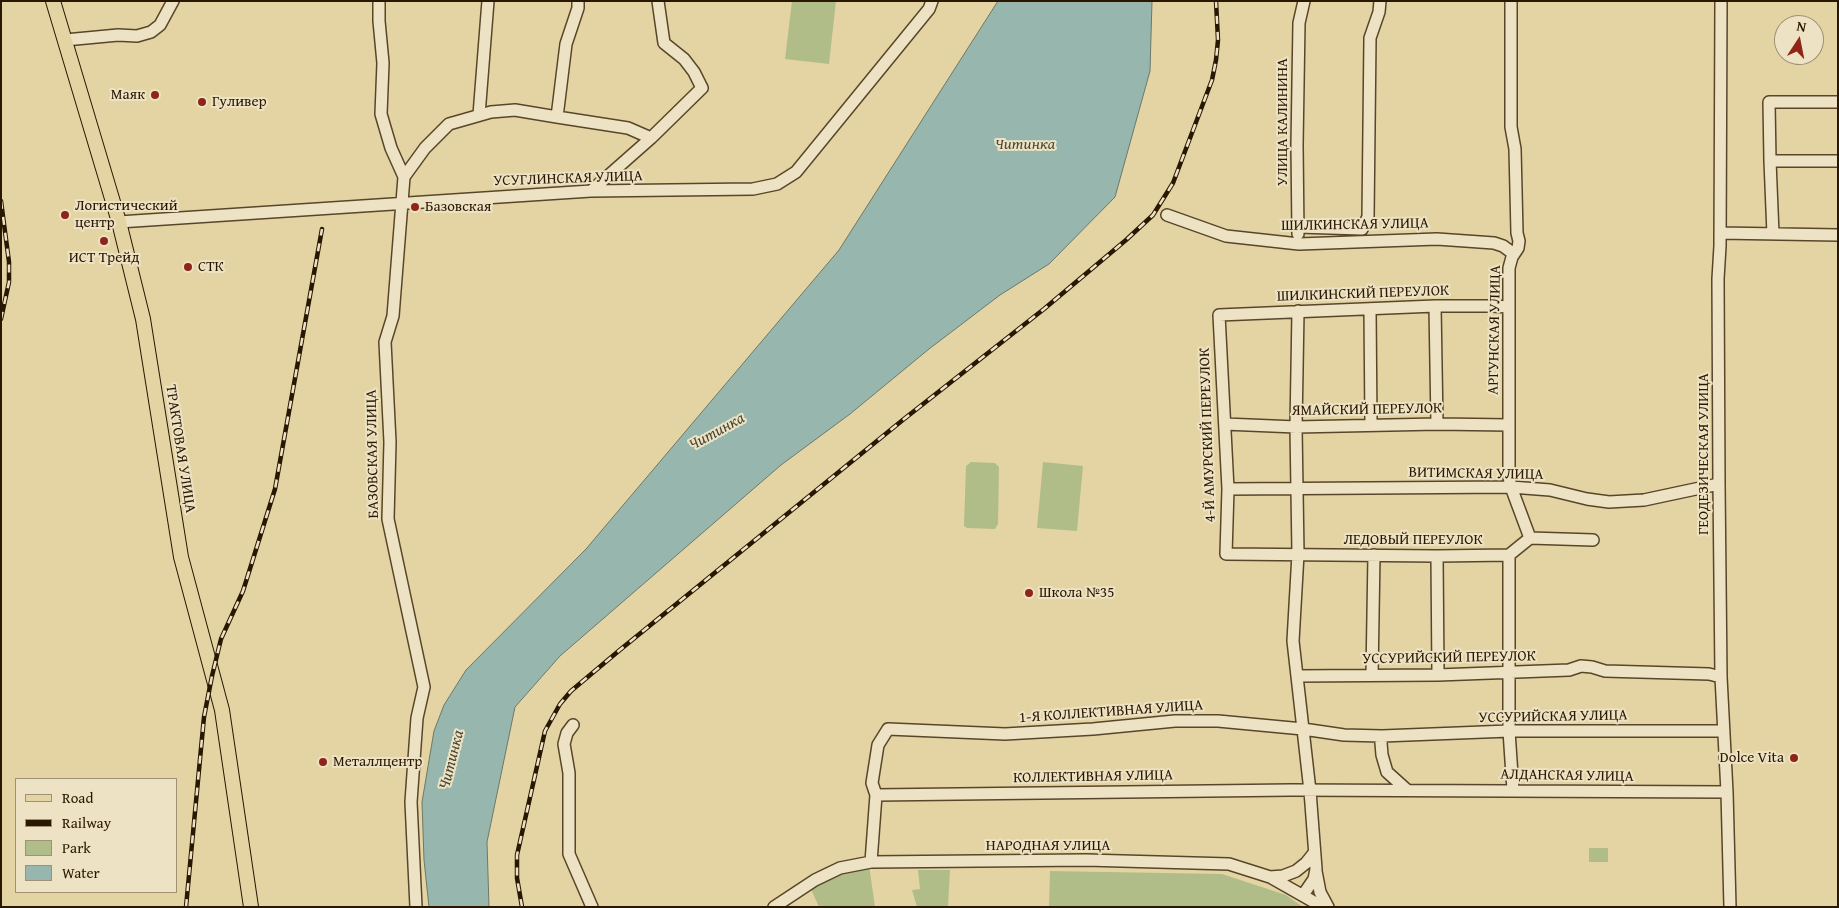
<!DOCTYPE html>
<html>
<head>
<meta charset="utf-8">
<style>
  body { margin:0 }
  #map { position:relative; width:1839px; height:908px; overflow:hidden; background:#e4d4a4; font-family:"Gentium Book Plus",serif }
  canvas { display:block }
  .frame { position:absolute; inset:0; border:2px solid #291700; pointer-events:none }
  .legend { position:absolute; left:15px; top:778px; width:162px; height:115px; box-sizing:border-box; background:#ede3c4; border:1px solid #9f9176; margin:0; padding:6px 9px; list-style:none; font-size:15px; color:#291700 }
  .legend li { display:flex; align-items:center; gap:10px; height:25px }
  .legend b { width:25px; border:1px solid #9f9176 }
  .north { position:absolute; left:1774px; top:15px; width:50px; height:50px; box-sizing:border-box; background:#ede3c4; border:1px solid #9f9176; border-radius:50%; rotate:11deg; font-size:14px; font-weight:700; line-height:20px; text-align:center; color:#291700 }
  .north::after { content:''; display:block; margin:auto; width:18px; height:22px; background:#8f2418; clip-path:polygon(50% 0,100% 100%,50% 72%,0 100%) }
</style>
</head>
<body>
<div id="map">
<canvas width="1839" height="908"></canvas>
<div class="frame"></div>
<ul class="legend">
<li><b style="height:6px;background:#e4d4a4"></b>Road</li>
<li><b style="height:6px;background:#291700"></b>Railway</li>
<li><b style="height:14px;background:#b1bd88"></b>Park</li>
<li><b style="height:14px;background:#97b7ae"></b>Water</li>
</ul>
<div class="north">N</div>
</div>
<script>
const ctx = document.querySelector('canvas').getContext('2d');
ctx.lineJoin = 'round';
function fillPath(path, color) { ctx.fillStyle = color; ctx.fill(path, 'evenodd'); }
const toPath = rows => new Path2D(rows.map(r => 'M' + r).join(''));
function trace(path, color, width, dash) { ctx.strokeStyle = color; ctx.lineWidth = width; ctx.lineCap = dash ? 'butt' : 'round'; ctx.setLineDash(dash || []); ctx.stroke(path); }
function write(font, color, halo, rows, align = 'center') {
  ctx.font = font + ' "Gentium Book Plus",serif'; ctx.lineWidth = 4; ctx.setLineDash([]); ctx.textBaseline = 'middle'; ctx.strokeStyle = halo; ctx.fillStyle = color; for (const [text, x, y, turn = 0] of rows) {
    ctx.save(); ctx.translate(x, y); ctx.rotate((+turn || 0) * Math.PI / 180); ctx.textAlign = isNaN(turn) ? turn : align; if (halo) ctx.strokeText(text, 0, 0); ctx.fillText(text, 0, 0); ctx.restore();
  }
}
fillPath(toPath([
  [792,1,836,1,829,64,785,59],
  [971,462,995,463,999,467,998,524,995,529,967,528,964,526,966,466],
  [1043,462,1083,466,1077,531,1037,528],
  [1589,848,1608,848,1608,862,1589,862],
  [869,865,875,907,819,907,810,887,843,870],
  [918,870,950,870,948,907,917,907,912,890,920,889],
  [1050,871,1222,874,1286,895,1303,907,1034,907,1049,906]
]), '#b1bd88');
const water = toPath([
  [998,1,1152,1,1150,71,1115,197,1049,264,1000,295,929,349,850,414,781,465,560,656,515,707,487,842,489,907,429,907,424,860,422,802,434,731,444,705,466,670,586,549,839,250,998,1]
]);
fillPath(water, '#97b7ae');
trace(water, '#6b7768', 1);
const minor = toPath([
  [379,1,379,21,383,63,381,114,391,148,404,177,393,316,385,342,390,442,388,519,424,687,417,718,411,802,416,907],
  [1511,1,1511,127,1515,149,1517,233,1519,241,1518,248,1512,257,1509,268,1509,477,1511,487,1530,538],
  [1721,1,1720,246,1718,279,1719,484,1721,677,1727,792,1730,907],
  [65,40,118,35,137,36,151,32,160,25,173,1],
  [479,115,488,1],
  [557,117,566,44,578,8,578,1],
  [1770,161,1769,102,1838,102],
  [404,177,425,148,449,124,491,112,515,110,557,117,628,128,651,138],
  [591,191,651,138,702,88,694,72,684,59,664,43,658,1],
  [1167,215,1226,236,1299,244,1437,239,1494,243,1503,246,1514,254],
  [119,222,591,191,753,189,777,184,796,172,929,9,932,1],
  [1298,227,1362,229,1368,217,1370,38,1379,12,1380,1],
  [1720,233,1838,235],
  [1298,234,1297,145,1299,23,1304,1],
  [1773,234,1770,161,1838,161],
  [1435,306,1437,424],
  [1509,307,1493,306,1435,306,1219,315,1228,489,1226,554,1437,556,1509,555,1530,538,1593,540],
  [1370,309,1371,425],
  [1298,311,1296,427,1298,554,1293,641,1310,791,1316,869,1314,879,1303,895],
  [1225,424,1296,427,1437,424,1509,425],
  [1228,489,1511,487,1550,490,1587,499,1609,502,1644,500,1719,484],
  [1509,555,1509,731,1513,790],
  [1437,556,1438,675],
  [1372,675,1374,555],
  [1297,676,1438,675,1569,670,1581,666,1592,667,1605,671,1709,674,1721,677],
  [573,725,567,733,564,744,569,773,569,854,592,907],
  [1382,736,1381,743,1382,755,1387,772,1407,790],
  [876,795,1291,790,1727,792],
  [871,862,876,795,872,783,878,745,888,729,1005,734,1093,729,1175,721,1218,721,1303,729,1344,735,1382,736,1509,731,1724,731],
  [1316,871,1320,892,1328,907],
  [1270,877,1283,876,1296,871,1306,863,1314,853],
  [774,907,815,880,840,868,871,862,1086,860,1229,864,1270,877,1323,907]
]);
const major = toPath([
  [53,1,119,222,143,319,181,557,222,710,251,907]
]);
trace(minor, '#584629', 14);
trace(major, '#291700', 16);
trace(minor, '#ede3c4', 11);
trace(major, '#e4d4a4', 14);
const rail = toPath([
  [1,201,9,262,9,282,1,319],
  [186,907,204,717,212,676,221,639,243,591,275,489,322,229],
  [522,907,517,878,517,855,545,731,560,704,571,691,621,649,904,419,1044,309,1126,240,1153,215,1173,183,1212,80,1216,60,1218,40,1216,1]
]);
trace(rail, '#291700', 4.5);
trace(rail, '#ede3c4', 2.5, [8]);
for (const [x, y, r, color] of [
  [155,95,5,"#8f2418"],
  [202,102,5,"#8f2418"],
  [415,207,5,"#8f2418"],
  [65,215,5,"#8f2418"],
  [104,241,5,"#8f2418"],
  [188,267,5,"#8f2418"],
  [1029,593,5,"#8f2418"],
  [1794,758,5,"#8f2418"],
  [323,762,5,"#8f2418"]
]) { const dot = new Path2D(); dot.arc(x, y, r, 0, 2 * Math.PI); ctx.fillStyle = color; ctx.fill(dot); trace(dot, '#ede3c4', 2); }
write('15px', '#291700', '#ede3c4', [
  ["Маяк",145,95,"right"],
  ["Гуливер",212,102],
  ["Логистический",75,206],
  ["центр",75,223],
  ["Базовская",425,207],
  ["ИСТ Трейд",104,258,"center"],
  ["СТК",198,267],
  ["Школа №35",1039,593],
  ["Dolce Vita",1784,758,"right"],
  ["Металлцентр",333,762]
], 'left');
write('15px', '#291700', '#ede3c4', [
  ["УЛИЦА КАЛИНИНА",1283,122,-90],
  ["УСУГЛИНСКАЯ УЛИЦА",568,179,-2],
  ["ШИЛКИНСКАЯ УЛИЦА",1355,225,-1],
  ["ШИЛКИНСКИЙ ПЕРЕУЛОК",1363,294,-2],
  ["АРГУНСКАЯ УЛИЦА",1495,330,-89],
  ["ЯМАЙСКИЙ ПЕРЕУЛОК",1367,410,-1],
  ["4-Й АМУРСКИЙ ПЕРЕУЛОК",1208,435,-92],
  ["ТРАКТОВАЯ УЛИЦА",180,449,81],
  ["БАЗОВСКАЯ УЛИЦА",373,454,-91],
  ["ГЕОДЕЗИЧЕСКАЯ УЛИЦА",1704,454,-90],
  ["ВИТИМСКАЯ УЛИЦА",1476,474,1],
  ["ЛЕДОВЫЙ ПЕРЕУЛОК",1413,540],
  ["УССУРИЙСКИЙ ПЕРЕУЛОК",1449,658,-1],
  ["1-Я КОЛЛЕКТИВНАЯ УЛИЦА",1111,712,-4],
  ["УССУРИЙСКАЯ УЛИЦА",1553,717,-1],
  ["АЛДАНСКАЯ УЛИЦА",1567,776,1],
  ["КОЛЛЕКТИВНАЯ УЛИЦА",1093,777,-1],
  ["НАРОДНАЯ УЛИЦА",1048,846]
]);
write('italic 16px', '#4a4734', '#ede3c4', [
  ["Читинка",1025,145],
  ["Читинка",717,432,-29],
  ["Читинка",452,760,-76]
]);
</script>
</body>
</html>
